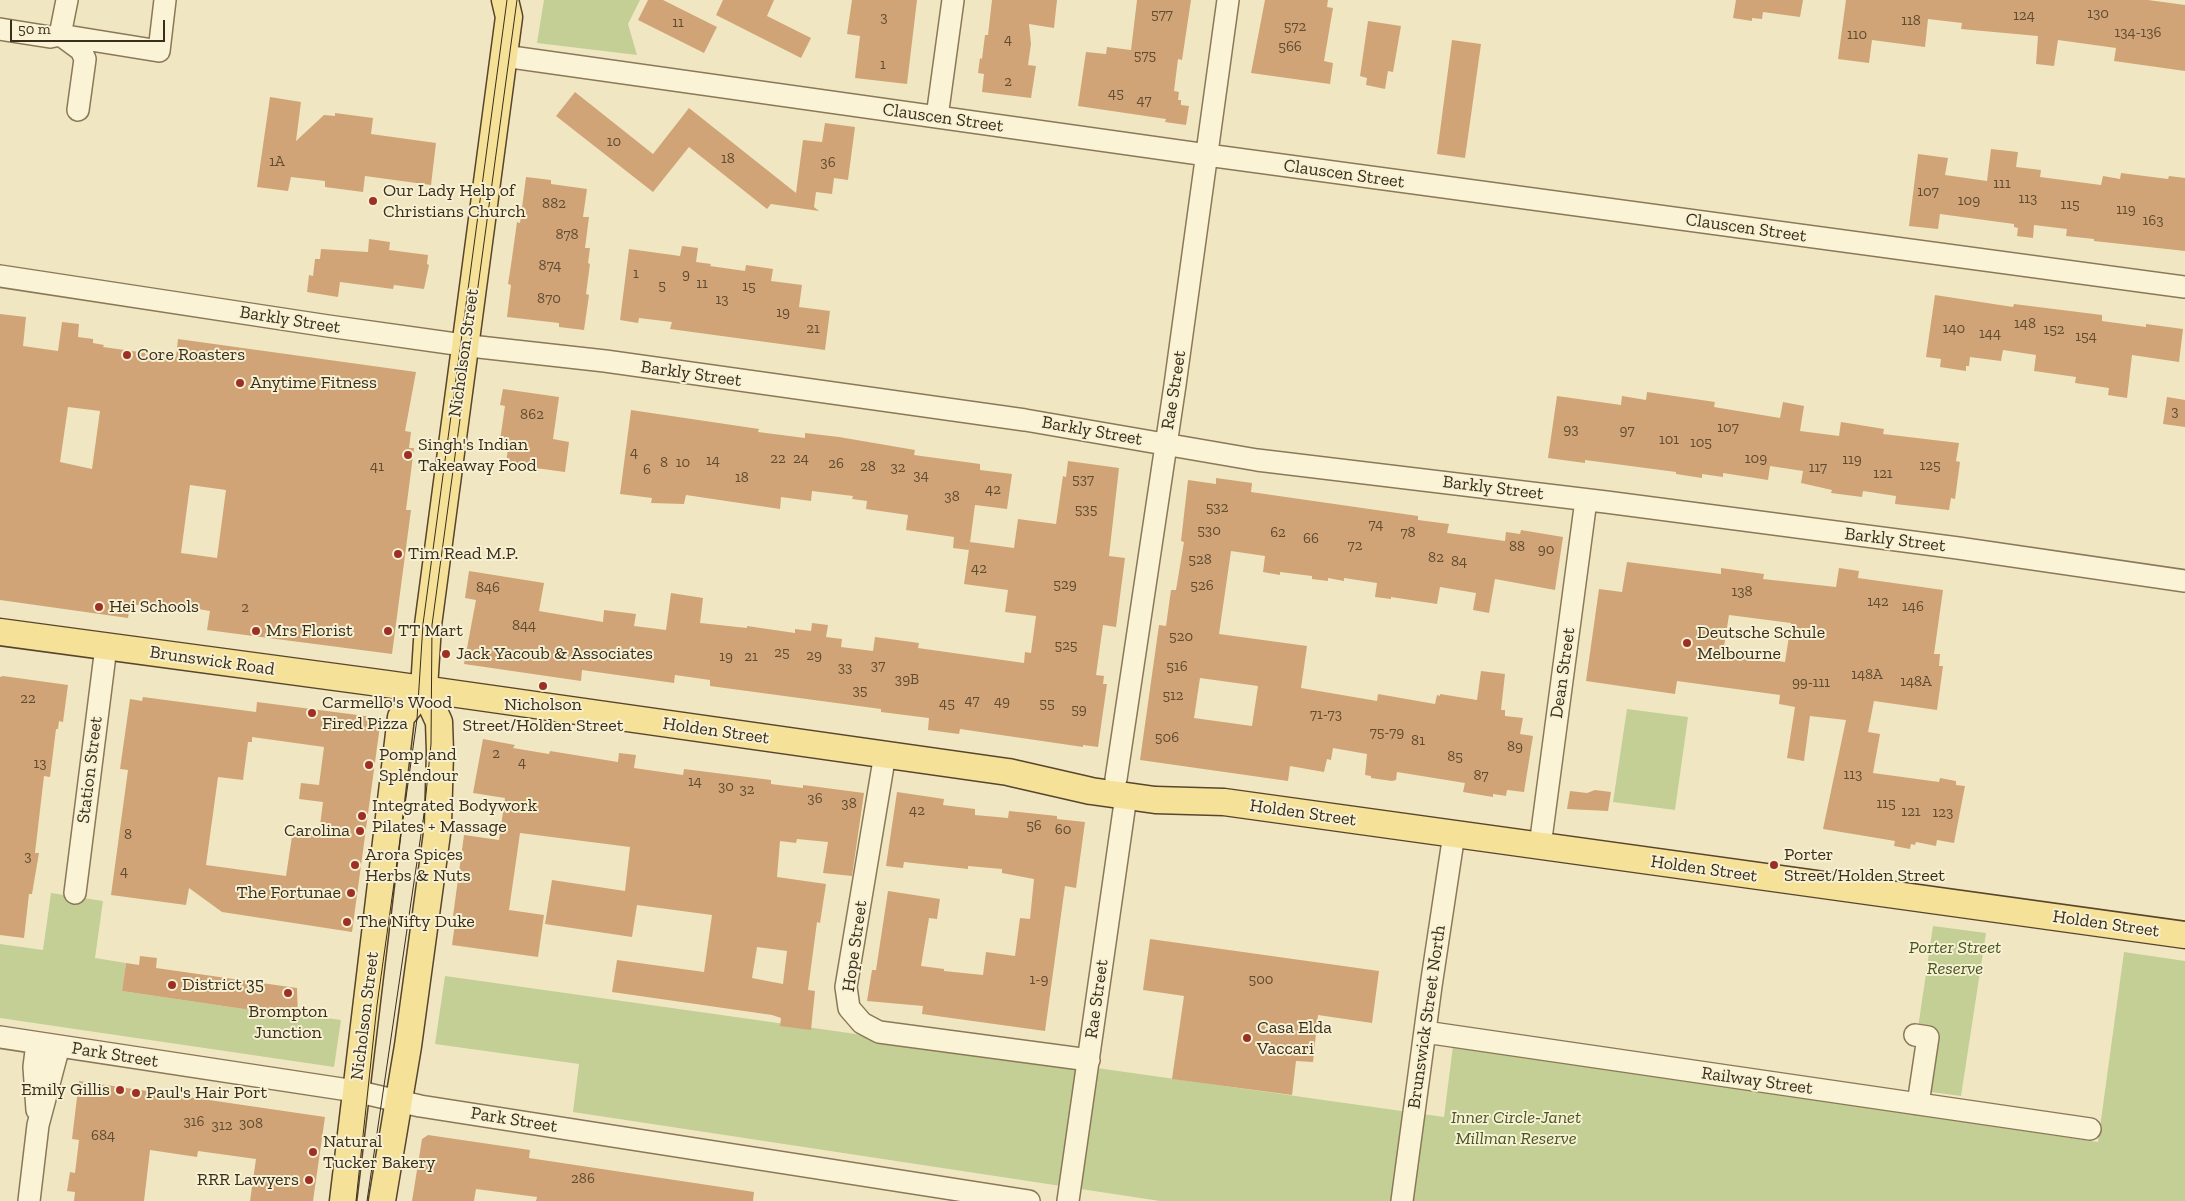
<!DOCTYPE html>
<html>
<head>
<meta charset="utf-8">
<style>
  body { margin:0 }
  #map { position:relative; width:2185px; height:1201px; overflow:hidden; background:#f0e7c2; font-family:"Zilla Slab",serif }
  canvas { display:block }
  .scale { position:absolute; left:10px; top:20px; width:155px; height:22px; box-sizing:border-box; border:2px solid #3a2e1d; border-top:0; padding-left:6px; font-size:15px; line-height:18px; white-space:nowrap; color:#3a2e1d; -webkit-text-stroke:4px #f7f0d2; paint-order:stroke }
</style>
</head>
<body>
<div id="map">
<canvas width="2185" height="1201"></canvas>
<div class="scale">50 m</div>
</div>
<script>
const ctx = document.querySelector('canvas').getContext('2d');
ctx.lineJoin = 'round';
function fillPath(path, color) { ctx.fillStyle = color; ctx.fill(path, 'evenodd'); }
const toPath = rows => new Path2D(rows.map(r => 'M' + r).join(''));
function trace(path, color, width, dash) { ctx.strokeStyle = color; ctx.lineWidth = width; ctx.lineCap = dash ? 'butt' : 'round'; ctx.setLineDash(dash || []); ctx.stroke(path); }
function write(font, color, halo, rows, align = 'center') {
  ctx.font = font + ' "Zilla Slab",serif'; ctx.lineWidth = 4; ctx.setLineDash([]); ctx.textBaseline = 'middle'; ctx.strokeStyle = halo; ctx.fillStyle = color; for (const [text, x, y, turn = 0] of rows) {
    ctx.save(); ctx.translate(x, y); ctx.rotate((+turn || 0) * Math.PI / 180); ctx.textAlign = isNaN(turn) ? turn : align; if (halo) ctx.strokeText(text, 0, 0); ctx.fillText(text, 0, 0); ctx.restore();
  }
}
fillPath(toPath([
  [544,0,640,0,628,24,637,55,537,43],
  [1627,709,1688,717,1675,810,1613,802],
  [51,893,103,901,95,958,126,963,122,991,298,1017,299,1014,341,1020,334,1067,0,1018,0,944,43,950],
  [1933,926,1986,933,1961,1096,1909,1089],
  [2124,952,2185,961,2185,1201,1160,1201,573,1112,579,1064,435,1044,445,976,1444,1117,1453,1046,2098,1142]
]), '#c3cf95');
fillPath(toPath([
  [648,0,663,0,717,27,704,53,638,20],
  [723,0,774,0,767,16,811,38,801,58,716,15],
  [852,0,917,0,907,84,855,78,860,36,847,34],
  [992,0,1057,0,1054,28,1029,24,1031,44,1028,65,1036,66,1031,98,982,92,984,74,978,73,980,58,982,59,985,35,988,35],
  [1137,0,1191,0,1182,60,1178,59,1174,91,1179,92,1178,100,1181,100,1181,105,1189,106,1186,125,1165,122,1166,119,1078,106,1086,52,1106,54,1107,47,1131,50],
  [1265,0,1328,0,1327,7,1333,8,1324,61,1333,63,1330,84,1251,73],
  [1736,0,1803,0,1800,17,1763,12,1762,19,1752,18,1752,21,1733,18],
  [1846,0,2148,0,2185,5,2185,71,2114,61,2116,48,2058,40,2054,66,2036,64,2038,36,1961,29,1962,23,1928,19,1925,47,1872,40,1869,63,1838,59],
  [1368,21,1401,26,1393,72,1388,71,1385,89,1366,85,1367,78,1360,76],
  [1452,40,1481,44,1465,158,1437,154],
  [575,92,653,154,689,108,796,193,803,140,822,142,825,123,855,127,848,180,834,178,832,194,816,192,814,207,819,211,771,204,767,209,689,147,653,192,556,116],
  [270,97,301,102,296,141,324,115,335,116,335,113,373,118,371,134,436,143,431,185,365,176,363,192,325,187,325,181,291,177,288,191,257,187],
  [1991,149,2018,152,2016,167,2041,170,2040,177,2101,185,2103,176,2120,179,2121,173,2168,179,2169,176,2185,178,2185,251,2094,241,2094,239,2066,236,2067,229,2034,225,2033,238,2017,236,2018,228,2014,227,2014,224,1940,214,1938,229,1909,226,1918,154,1948,158,1945,175,1987,181],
  [526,177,551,180,551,184,587,189,583,217,589,217,585,248,590,248,588,263,590,264,586,294,589,295,584,330,559,327,559,323,507,317,511,285,508,284,511,265,517,222,520,223],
  [369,239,390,242,389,250,428,255,427,264,429,265,424,289,394,285,393,289,340,282,338,297,307,292,309,275,313,276,315,259,320,259,321,249,368,252],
  [682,246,698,248,696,262,711,264,710,266,745,271,746,265,773,269,771,281,802,285,799,307,830,311,825,350,670,329,672,322,639,318,638,323,620,320,629,249,680,256],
  [1935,295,2013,307,2014,304,2102,315,2102,321,2146,327,2146,324,2183,329,2179,362,2132,355,2127,398,2108,395,2109,388,2075,383,2076,377,2034,371,2036,355,2003,350,2001,361,1970,357,1969,366,1966,366,1966,371,1940,367,1941,359,1926,357],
  [0,314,26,317,23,346,58,351,62,322,79,324,78,337,93,339,93,343,104,345,103,347,176,357,178,339,416,372,405,431,411,432,409,448,414,448,406,510,411,510,392,654,207,630,210,611,174,605,173,610,130,604,128,618,0,600],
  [68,407,100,411,92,469,60,462],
  [190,485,226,490,217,558,181,553],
  [503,389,559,397,553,439,569,442,565,472,506,464,508,448,499,447,505,406,500,405],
  [1647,392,1715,402,1714,407,1780,418,1783,402,1804,406,1800,431,1839,436,1841,422,1884,429,1883,434,1959,443,1956,461,1960,462,1955,499,1951,498,1949,510,1895,504,1896,496,1863,491,1862,497,1831,493,1832,490,1801,483,1803,471,1770,466,1768,480,1723,473,1723,477,1702,474,1702,478,1676,474,1676,472,1585,460,1585,463,1548,458,1557,396,1621,405,1622,396,1646,400],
  [2167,397,2185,400,2185,427,2163,424],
  [631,410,759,429,758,432,805,438,805,433,839,437,915,450,914,455,980,464,980,470,1012,474,1007,509,975,505,969,550,953,548,954,537,906,530,908,515,866,509,867,501,852,499,853,496,812,491,811,501,781,497,780,509,686,495,684,504,651,503,652,498,620,494],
  [1068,461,1119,468,1109,556,1125,558,1116,627,1103,625,1096,675,1104,676,1103,684,1107,684,1098,747,1083,745,1083,747,960,729,959,734,928,730,929,718,881,712,881,709,866,707,710,686,710,680,675,675,674,683,582,670,581,681,464,664,476,600,465,598,469,571,544,583,539,611,603,622,604,610,636,614,634,626,666,630,671,593,703,598,700,623,747,628,747,626,795,633,795,629,811,631,812,623,828,625,826,637,842,639,841,647,873,651,875,637,919,643,918,648,1024,663,1025,652,1031,653,1036,616,1005,612,1008,590,964,584,970,542,1014,548,1018,519,1056,524,1063,476,1066,477],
  [1216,478,1252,483,1251,492,1418,516,1418,520,1449,524,1447,533,1505,541,1506,532,1520,534,1521,530,1563,537,1555,590,1495,579,1489,613,1473,610,1476,593,1440,587,1437,604,1391,597,1391,599,1375,597,1377,583,1344,578,1344,581,1328,578,1328,581,1312,579,1312,576,1280,572,1280,575,1263,572,1265,556,1231,551,1219,634,1307,646,1301,688,1377,701,1378,694,1435,704,1437,695,1440,696,1440,694,1477,700,1481,671,1505,674,1501,710,1505,710,1505,716,1523,718,1520,734,1533,736,1524,792,1507,790,1506,796,1493,794,1493,797,1463,792,1465,783,1397,772,1396,780,1392,781,1371,778,1371,776,1365,775,1367,754,1333,748,1331,760,1327,759,1324,772,1290,766,1288,781,1140,760,1159,625,1166,626,1171,590,1176,590,1184,542,1181,541,1188,480,1216,484],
  [1200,678,1258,686,1252,726,1194,718],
  [1627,562,1721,574,1721,568,1764,574,1763,579,1836,587,1839,568,1859,571,1858,578,1943,590,1934,654,1940,654,1939,666,1943,666,1937,710,1874,701,1868,732,1880,734,1873,773,1939,782,1940,778,1956,781,1956,785,1965,786,1954,843,1937,840,1936,846,1916,842,1915,845,1911,844,1910,849,1894,846,1895,841,1823,829,1846,720,1810,716,1804,761,1787,758,1795,707,1779,704,1780,695,1677,681,1675,694,1586,681,1599,589,1622,592],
  [1729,615,1791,623,1785,662,1723,653],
  [3,676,68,685,63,722,59,721,58,729,56,729,50,777,44,776,35,853,39,853,32,894,29,894,24,938,0,935,0,677],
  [143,697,256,712,257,702,381,718,352,932,222,912,189,888,186,905,111,895,128,770,120,769,130,699,142,701],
  [252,737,324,747,319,785,301,783,299,799,323,802,319,833,293,830,286,876,206,865,218,777,243,780,248,742,252,742],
  [483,739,515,745,513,748,549,754,550,751,618,762,619,753,636,755,634,768,683,775,684,769,771,780,771,784,803,788,803,785,864,793,852,876,823,873,828,842,797,839,796,843,780,841,777,877,826,884,820,923,817,922,808,990,815,991,811,1030,780,1026,781,1018,772,1015,612,992,617,960,704,972,712,915,637,905,632,937,545,924,552,880,625,891,630,847,520,833,509,910,544,915,538,957,452,945,456,916,453,916,464,835,499,840,505,798,473,793],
  [757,947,787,951,783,984,752,978],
  [1595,790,1611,792,1608,811,1567,809,1570,791,1587,793],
  [897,792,944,799,943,805,975,809,975,815,1008,818,1009,811,1057,816,1057,819,1085,822,1076,888,1065,886,1045,1031,922,1014,923,1006,867,1001,872,970,876,970,888,891,940,899,937,919,929,918,921,966,944,969,944,971,983,975,986,952,1015,956,1020,918,1030,919,1034,879,1002,873,1002,869,968,866,968,869,904,862,903,868,886,866],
  [1150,939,1379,971,1372,1023,1318,1015,1313,1062,1296,1061,1292,1095,1172,1079,1184,996,1143,990],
  [140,956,157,958,156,968,297,988,298,1017,122,991,126,963,139,965],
  [79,1081,325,1117,313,1201,250,1201,256,1159,198,1151,197,1157,150,1150,144,1201,74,1201,75,1192,67,1191,70,1172,75,1173,79,1140,72,1139],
  [428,1135,530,1150,529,1158,754,1192,753,1201,536,1201,537,1197,476,1189,474,1201,412,1201,422,1139]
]), '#d0a476');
const minor = toPath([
  [0,29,50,37,60,35,159,51,165,0],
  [60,35,67,0],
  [62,36,81,50,85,59,78,110],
  [504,56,1207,155,2185,287],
  [937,117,953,0],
  [0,276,328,326,470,346,605,361,1025,420,1257,460,1606,502,1958,548,2185,581],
  [885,754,846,987,849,1008,862,1023,879,1032,1089,1060],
  [1116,779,1175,385,1228,0],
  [1540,846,1586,500],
  [75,893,106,647],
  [1425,1032,2090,1129],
  [1915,1035,1928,1037,1918,1104],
  [0,1037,355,1091,420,1106,1029,1201],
  [37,1043,34,1067,37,1110],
  [29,1201,38,1125,59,1046],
  [1068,1201,1126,796],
  [1402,1201,1431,986,1454,834]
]);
const major = toPath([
  [0,632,387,684,1008,772,1091,791,1155,800,1224,802,2185,935],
  [343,1201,401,717,424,689],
  [382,1201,408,1046,438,826,440,752,439,722,424,689,428,625,509,17,505,0]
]);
trace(minor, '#8b7858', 24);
trace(major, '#58452d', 29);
trace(minor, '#faf3d6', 21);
trace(major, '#f5e198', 26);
trace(toPath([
  [356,1201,377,1005,417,719,423,624,507,0],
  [367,1201,424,814,431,744,432,625,517,0]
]), '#3a2e1d', 1);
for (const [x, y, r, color] of [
  [373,201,5,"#9d3025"],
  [127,355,5,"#9d3025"],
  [240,383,5,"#9d3025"],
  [408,455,5,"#9d3025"],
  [398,554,5,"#9d3025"],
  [99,607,5,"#9d3025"],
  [256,631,5,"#9d3025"],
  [388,631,5,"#9d3025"],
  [1687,643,5,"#9d3025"],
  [446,654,5,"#9d3025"],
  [543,686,5,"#9d3025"],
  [312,713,5,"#9d3025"],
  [369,765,5,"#9d3025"],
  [362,816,5,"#9d3025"],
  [360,831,5,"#9d3025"],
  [355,865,5,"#9d3025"],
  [1774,865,5,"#9d3025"],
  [351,893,5,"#9d3025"],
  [347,922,5,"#9d3025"],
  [172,985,5,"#9d3025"],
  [288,993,5,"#9d3025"],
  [1247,1038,5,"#9d3025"],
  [120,1090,5,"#9d3025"],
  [136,1093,5,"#9d3025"],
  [313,1152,5,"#9d3025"],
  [309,1180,5,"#9d3025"]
]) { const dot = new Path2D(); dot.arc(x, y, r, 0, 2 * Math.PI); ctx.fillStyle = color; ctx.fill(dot); trace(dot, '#f7f0d2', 2); }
write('15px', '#604c33', null, [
  ["130",2098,14],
  ["577",1162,15],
  ["124",2024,16],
  ["3",884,18],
  ["118",1911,21],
  ["11",678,23],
  ["572",1295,27],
  ["134-136",2138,33],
  ["110",1857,35],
  ["4",1008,40],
  ["566",1290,47],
  ["575",1145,56],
  ["1",883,65],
  ["2",1008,82],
  ["45",1116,94],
  ["47",1144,101],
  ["10",614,142],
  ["18",728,159],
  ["1A",277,162],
  ["36",828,163],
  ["111",2002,184],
  ["107",1928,192],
  ["113",2028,199],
  ["109",1969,201],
  ["882",554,204],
  ["115",2070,205],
  ["119",2126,210],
  ["163",2153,221],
  ["878",567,235],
  ["874",550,266],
  ["1",636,274],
  ["9",686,275],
  ["11",702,284],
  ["5",662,286],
  ["15",749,287],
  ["870",549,299],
  ["13",722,300],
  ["19",783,313],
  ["148",2025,324],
  ["21",813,329],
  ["140",1954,329],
  ["152",2054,330],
  ["144",1990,334],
  ["154",2086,337],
  ["3",2175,412],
  ["862",532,415],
  ["107",1728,428],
  ["93",1571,430],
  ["97",1627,431],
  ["101",1669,440],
  ["105",1701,443],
  ["4",634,453],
  ["22",778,459],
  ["24",801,459],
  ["109",1756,459],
  ["119",1852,460],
  ["14",713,461],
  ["8",664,463],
  ["10",683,463],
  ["26",836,464],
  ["125",1930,466],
  ["41",377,467],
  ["28",868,467],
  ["32",898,468],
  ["117",1818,468],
  ["6",647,470],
  ["121",1883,474],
  ["34",921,476],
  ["18",742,478],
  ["537",1083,480],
  ["42",993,490],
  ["38",952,497],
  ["532",1217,508],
  ["535",1086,510],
  ["74",1376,525],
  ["530",1209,531],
  ["62",1278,533],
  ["78",1408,533],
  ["66",1311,539],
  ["72",1355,546],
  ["88",1517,547],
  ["90",1546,550],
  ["82",1436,558],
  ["528",1200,560],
  ["84",1459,562],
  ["42",979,569],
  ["529",1065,585],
  ["526",1202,586],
  ["846",488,588],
  ["138",1742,592],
  ["142",1878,602],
  ["146",1913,607],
  ["2",245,608],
  ["844",524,626],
  ["520",1181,637],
  ["525",1066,646],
  ["25",782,653],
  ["29",814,656],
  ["19",726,657],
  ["21",751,657],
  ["37",878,666],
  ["516",1177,667],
  ["33",845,668],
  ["148A",1867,675],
  ["39B",907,680],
  ["148A",1916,682],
  ["99-111",1811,683],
  ["35",860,691],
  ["512",1173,696],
  ["22",28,699],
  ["47",972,701],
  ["49",1002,702],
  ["45",947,704],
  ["55",1047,704],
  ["59",1079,710],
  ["71-73",1326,715],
  ["75-79",1387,733],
  ["506",1167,738],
  ["81",1418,741],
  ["89",1515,747],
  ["2",496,754],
  ["85",1455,757],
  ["4",522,763],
  ["13",40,764],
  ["113",1853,775],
  ["87",1481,776],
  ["14",695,782],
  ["30",726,787],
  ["32",747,790],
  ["36",815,799],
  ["38",849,804],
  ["115",1886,804],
  ["42",917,811],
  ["121",1911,812],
  ["123",1943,813],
  ["56",1034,826],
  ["60",1063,830],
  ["8",128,835],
  ["3",28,857],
  ["4",124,872],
  ["1-9",1039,980],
  ["500",1261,980],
  ["316",194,1122],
  ["308",251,1124],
  ["312",222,1126],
  ["684",103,1136],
  ["286",583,1179]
]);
write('18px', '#3a2e1d', '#f7f0d2', [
  ["Clauscen Street",943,118,8],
  ["Clauscen Street",1344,174,8],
  ["Clauscen Street",1746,228,8],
  ["Barkly Street",290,320,9],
  ["Nicholson Street",464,353,-82],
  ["Barkly Street",691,374,8],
  ["Rae Street",1174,390,-81],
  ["Barkly Street",1092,431,10],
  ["Barkly Street",1493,488,7],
  ["Barkly Street",1895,540,7],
  ["Brunswick Road",212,661,8],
  ["Dean Street",1563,673,-82],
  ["Holden Street",716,731,8],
  ["Station Street",90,770,-83],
  ["Holden Street",1303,813,8],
  ["Holden Street",1704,869,8],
  ["Holden Street",2106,924,8],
  ["Hope Street",855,946,-82],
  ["Rae Street",1097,999,-82],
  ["Nicholson Street",365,1016,-83],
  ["Brunswick Street North",1427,1017,-82],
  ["Park Street",115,1055,9],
  ["Railway Street",1757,1081,8],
  ["Park Street",514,1120,9]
]);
write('18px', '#3a2e1d', '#f7f0d2', [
  ["Our Lady Help of",383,191],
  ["Christians Church",383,212],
  ["Core Roasters",137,355],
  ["Anytime Fitness",250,383],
  ["Singh's Indian",418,445],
  ["Takeaway Food",418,466],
  ["Tim Read M.P.",408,554],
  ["Hei Schools",109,607],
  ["Mrs Florist",266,631],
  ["TT Mart",398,631],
  ["Deutsche Schule",1697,633],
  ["Melbourne",1697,654],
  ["Jack Yacoub & Associates",456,654],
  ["Carmello's Wood",322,703],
  ["Fired Pizza",322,724],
  ["Nicholson",543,705,"center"],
  ["Street/Holden Street",543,726,"center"],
  ["Pomp and",379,755],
  ["Splendour",379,776],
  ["Integrated Bodywork",372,806],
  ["Pilates + Massage",372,827],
  ["Carolina",350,831,"right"],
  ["Arora Spices",365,855],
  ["Herbs & Nuts",365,876],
  ["Porter",1784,855],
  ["Street/Holden Street",1784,876],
  ["The Fortunae",341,893,"right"],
  ["The Nifty Duke",357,922],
  ["District 35",182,985],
  ["Brompton",288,1012,"center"],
  ["Junction",288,1033,"center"],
  ["Casa Elda",1257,1028],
  ["Vaccari",1257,1049],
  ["Emily Gillis",110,1090,"right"],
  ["Paul's Hair Port",146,1093],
  ["Natural",323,1142],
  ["Tucker Bakery",323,1163],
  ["RRR Lawyers",299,1180,"right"]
], 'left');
write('italic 18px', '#455723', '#f7f0d2', [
  ["Porter Street",1955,948],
  ["Reserve",1955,969],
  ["Inner Circle-Janet",1516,1118],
  ["Millman Reserve",1516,1139]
]);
</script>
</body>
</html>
